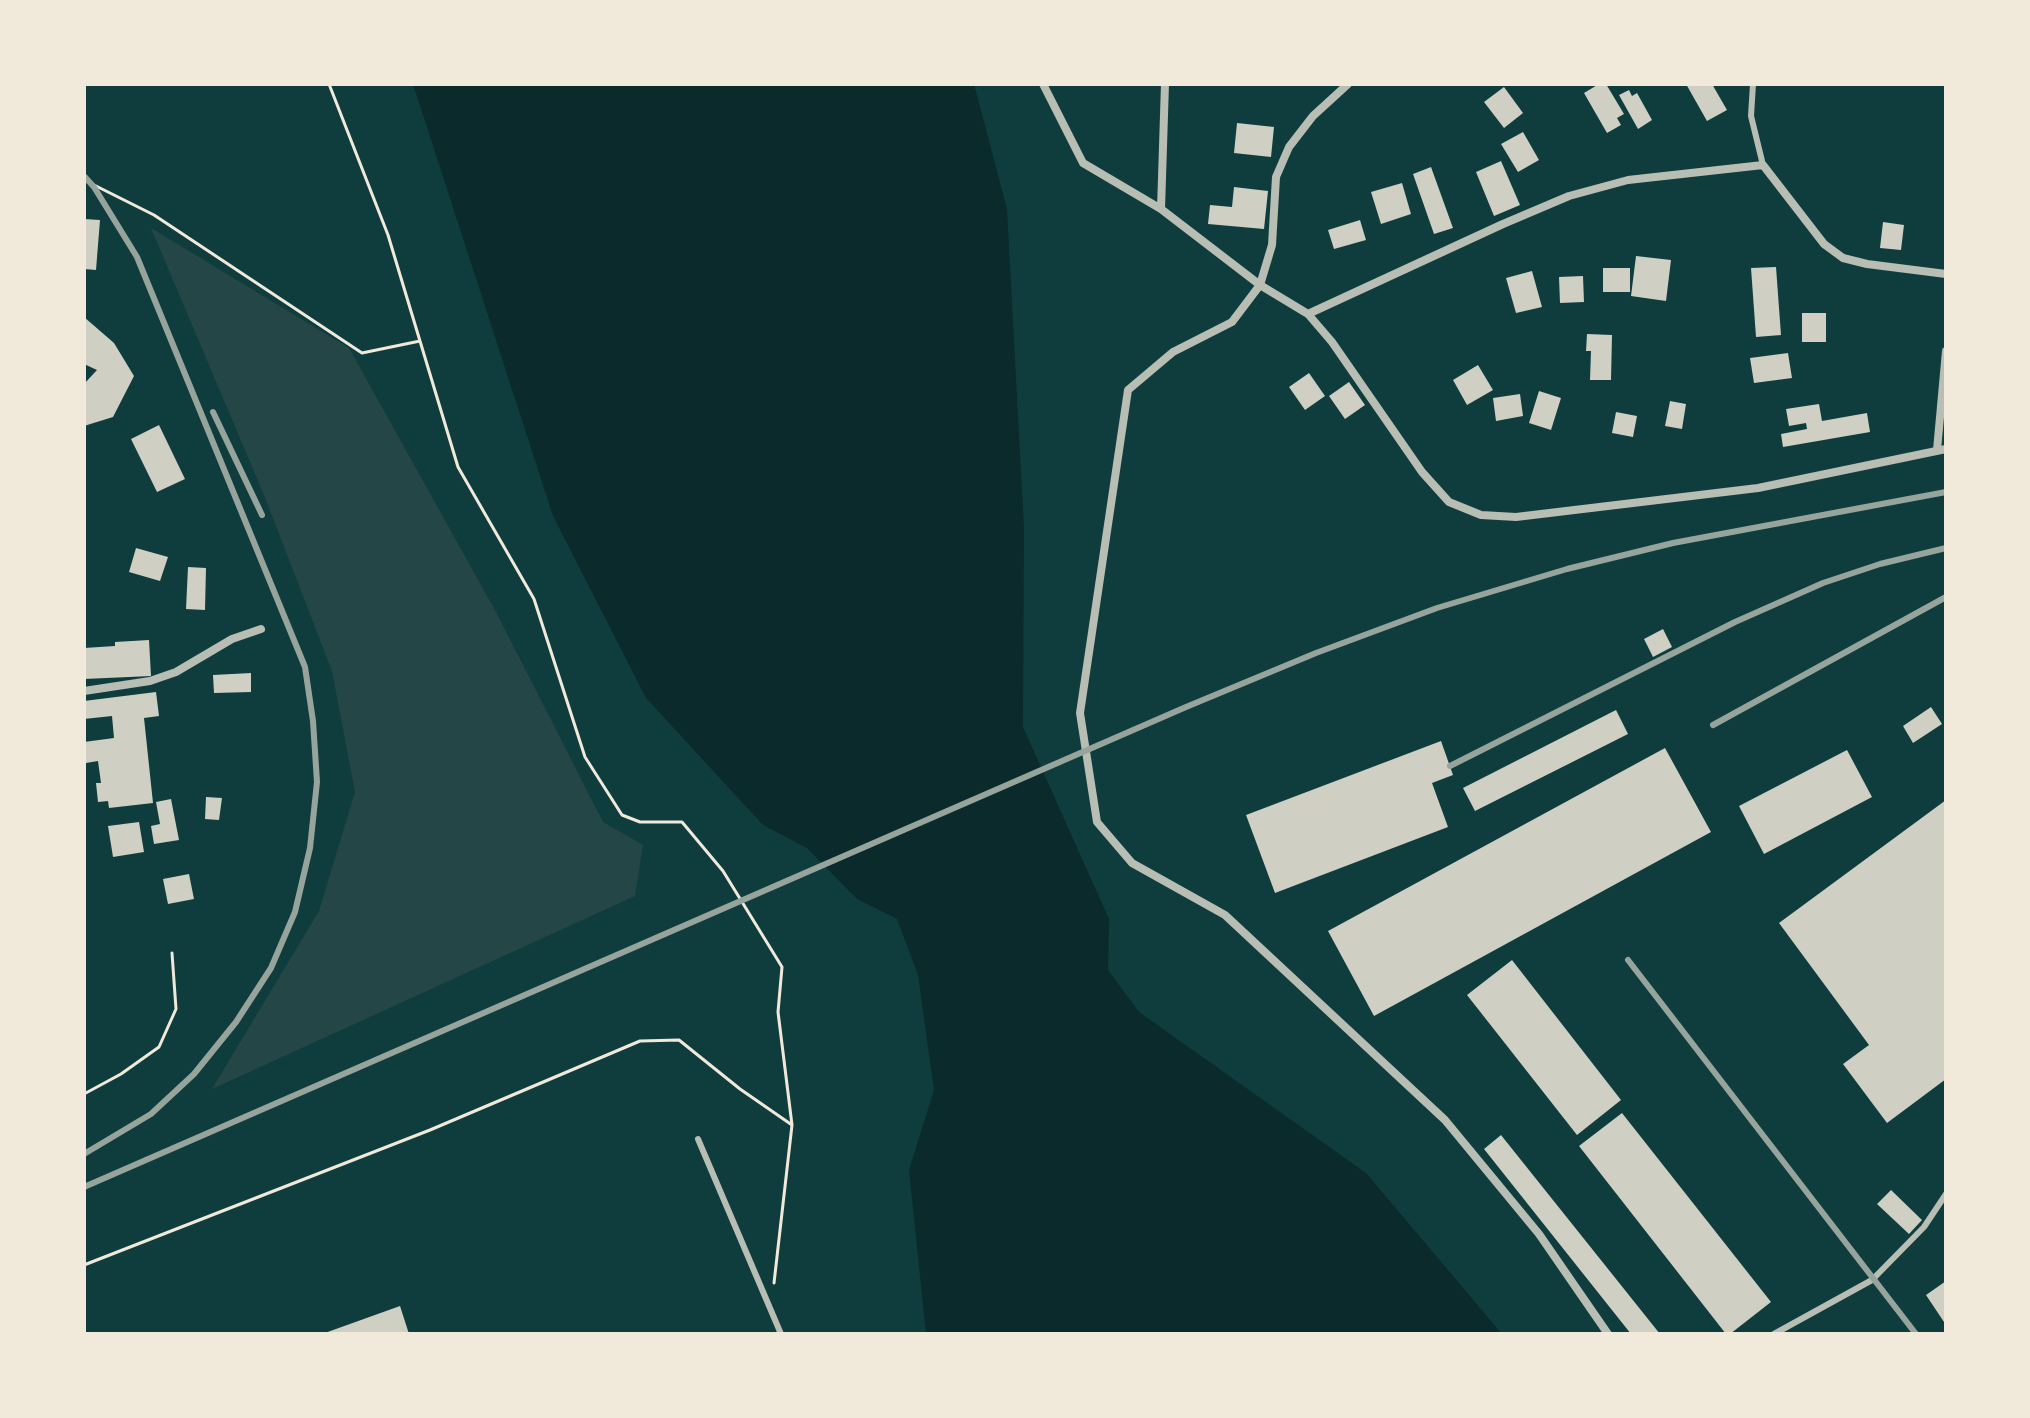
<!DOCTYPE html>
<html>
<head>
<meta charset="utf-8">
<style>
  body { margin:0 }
  #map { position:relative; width:2030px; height:1418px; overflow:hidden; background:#0f3d3e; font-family:Helvetica,sans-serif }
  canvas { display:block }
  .frame { position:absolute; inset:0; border:86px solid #f1e9da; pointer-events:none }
</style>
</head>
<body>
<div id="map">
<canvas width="2030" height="1418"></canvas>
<div class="frame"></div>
</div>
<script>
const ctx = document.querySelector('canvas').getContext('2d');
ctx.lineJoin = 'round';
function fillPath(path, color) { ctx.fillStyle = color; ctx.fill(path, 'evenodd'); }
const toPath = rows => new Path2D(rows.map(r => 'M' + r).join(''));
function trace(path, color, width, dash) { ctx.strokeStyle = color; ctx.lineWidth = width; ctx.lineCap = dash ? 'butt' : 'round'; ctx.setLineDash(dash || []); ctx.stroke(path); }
fillPath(toPath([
  [151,228,349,348,496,612,603,822,643,845,635,896,212,1089,319,911,355,792,332,671,264,495]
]), '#244646');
fillPath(toPath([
  [413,84,974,84,1007,209,1024,528,1023,727,1109,919,1108,970,1139,1012,1366,1173,1502,1334,926,1334,909,1170,934,1090,918,975,897,919,857,899,807,848,763,825,646,698,553,516]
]), '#0a2a2b');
fillPath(toPath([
  [1599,84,1606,84,1624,114,1617,118,1621,125,1607,133,1584,93],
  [1686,84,1712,84,1727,110,1707,121],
  [1504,87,1523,113,1504,128,1484,102],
  [1629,90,1632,96,1637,93,1652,120,1638,129,1619,95],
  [1237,123,1274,127,1271,157,1234,153],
  [1523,132,1539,160,1518,172,1501,144],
  [1501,161,1520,205,1494,216,1476,172],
  [1431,167,1453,228,1434,234,1413,174],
  [1402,183,1411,214,1381,224,1371,192],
  [1234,187,1268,191,1264,229,1208,224,1210,205,1232,207],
  [84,219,100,220,96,270,84,269],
  [1360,220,1366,240,1334,249,1328,230],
  [1883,222,1904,225,1901,250,1880,248],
  [1636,256,1671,260,1666,301,1631,296],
  [1776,267,1781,335,1756,337,1751,268],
  [1603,268,1630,268,1630,292,1603,292],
  [1532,271,1542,307,1516,313,1506,278],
  [1583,276,1584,302,1560,303,1559,277],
  [1802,313,1826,313,1826,342,1802,342],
  [84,317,114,343,134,376,113,417,84,426,84,384,97,370,84,364],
  [1587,334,1612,335,1611,380,1590,380,1591,351,1586,351],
  [1788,353,1792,378,1754,383,1750,358],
  [1478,365,1493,390,1467,405,1453,380],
  [1309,373,1325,396,1305,410,1289,387],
  [1349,382,1365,405,1345,419,1329,396],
  [1539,391,1561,398,1551,430,1529,423],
  [1520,394,1523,416,1496,421,1493,398],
  [1670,401,1686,404,1682,429,1665,426],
  [1819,404,1822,421,1867,413,1870,432,1783,447,1781,434,1807,429,1806,423,1789,426,1786,409],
  [1616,412,1637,416,1633,437,1612,433],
  [159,425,185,479,157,492,131,439],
  [136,548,168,557,160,581,129,572],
  [188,567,206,568,205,610,186,609],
  [1663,629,1672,647,1653,657,1644,639],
  [149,640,151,676,84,679,84,648,115,646,115,642],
  [251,673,251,692,214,693,213,675],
  [156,692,159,716,144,718,153,803,109,808,108,801,98,802,96,783,101,783,98,761,86,763,84,742,114,738,112,716,84,719,84,701],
  [1931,707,1942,724,1913,743,1903,726],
  [1616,710,1628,734,1475,811,1463,788],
  [1441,741,1453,775,1432,783,1448,827,1275,893,1246,815],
  [1665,748,1711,832,1374,1016,1328,931],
  [1847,750,1872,797,1764,854,1739,806],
  [206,797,222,798,219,820,205,819],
  [171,799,179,840,154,844,151,826,160,824,156,802],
  [1946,800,1946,1079,1887,1123,1843,1064,1869,1045,1779,923],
  [139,822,144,852,113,857,108,826],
  [189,874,194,899,168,904,163,879],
  [1512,960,1621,1100,1577,1135,1467,995],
  [1622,1113,1771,1302,1730,1334,1726,1334,1579,1146],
  [1501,1135,1660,1334,1631,1334,1484,1149],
  [1891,1190,1922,1220,1909,1234,1877,1204],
  [1946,1281,1946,1325,1926,1295],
  [400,1306,409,1334,322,1334]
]), '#cfcfc3');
trace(toPath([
  [329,84,388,235,458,467,534,599,585,757,622,815,640,822,682,822,723,871,782,967,778,1012,792,1125,774,1283],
  [84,180,154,215,362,353,420,341],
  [84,1094,121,1074,159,1047,176,1009,172,953],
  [84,1265,430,1130,640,1041,679,1040,740,1089,792,1125]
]), '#f1e9da', 3);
trace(toPath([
  [1753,84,1751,116,1763,165],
  [698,1139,781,1334],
  [1774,1334,1872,1280,1924,1227,1946,1194]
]), '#b8beb3', 6);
trace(toPath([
  [1043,84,1083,163,1161,209],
  [1165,84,1161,209,1260,285,1272,245,1276,177,1289,147,1313,116,1348,84],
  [1308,314,1503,224,1569,196,1628,180,1763,165,1824,244,1843,258,1867,264,1946,274],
  [1937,450,1946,351],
  [84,691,150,681,176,672,232,639,261,629],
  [1608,1334,1539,1234,1445,1120,1225,915,1132,863,1097,822,1080,713,1128,390,1173,352,1232,322,1260,285,1308,314,1332,342,1422,472,1449,502,1481,515,1516,517,1758,488,1946,449]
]), '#b8beb3', 8);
trace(toPath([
  [84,176,94,187,137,257,305,667,313,721,317,782,310,848,295,912,271,968,236,1022,194,1074,151,1114,84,1154],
  [213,412,262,515],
  [1713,725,1946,597],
  [1450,766,1735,622,1823,583,1880,564,1946,548],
  [1628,960,1916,1334],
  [84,1187,1186,707,1316,653,1437,608,1567,569,1673,543,1946,492]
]), '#97a49c', 6);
</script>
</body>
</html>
